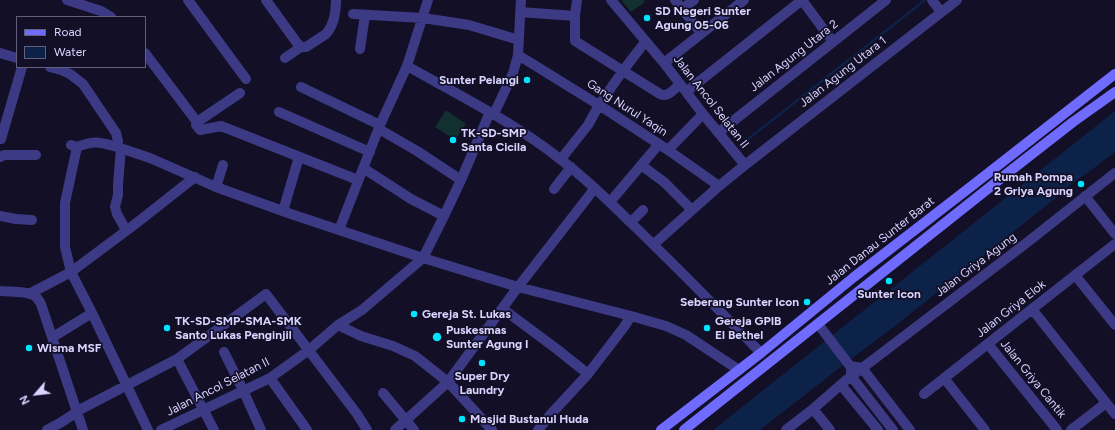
<!DOCTYPE html>
<html>
<head>
<meta charset="utf-8">
<style>
  body { margin:0 }
  #map { position:relative; width:1115px; height:430px; overflow:hidden; background:#130f26; font-family:Figtree,sans-serif }
  canvas { display:block }
  .legend { position:absolute; left:16px; top:16px; width:130px; height:52px; box-sizing:border-box; background:#130f26; border:1px solid #625e7d; margin:0; padding:5px 7px; list-style:none; font-size:12px; color:#d9d4ff }
  .legend li { display:flex; align-items:center; gap:8px; height:20px }
  .legend b { width:20px; border:1px solid #625e7d }
  .north { position:absolute; left:16px; top:374px; width:40px; height:40px; -webkit-text-stroke:3px #130f26; paint-order:stroke; rotate:242deg; font-size:11px; font-weight:700; line-height:16px; text-align:center; color:#d9d4ff }
  .north::after { content:''; display:block; margin:auto; width:14px; height:18px; background:#d9d4ff; clip-path:polygon(50% 0,100% 100%,50% 72%,0 100%) }
</style>
</head>
<body>
<div id="map">
<canvas width="1115" height="430"></canvas>
<ul class="legend">
<li><b style="height:5px;background:#6f6bff"></b>Road</li>
<li><b style="height:11px;background:#0c2248"></b>Water</li>
</ul>
<div class="north">N</div>
</div>
<script>
const c = document.querySelector('canvas').getContext('2d');
c.lineJoin = 'round';
function fillPath(path, color) { c.fillStyle = color; c.fill(path, 'evenodd'); }
function trace(path, color, width, dash) { c.strokeStyle = color; c.lineWidth = width; c.lineCap = dash ? 'butt' : 'round'; c.setLineDash(dash || []); c.stroke(path); }
function drawText(font, color, halo, rows, align = 'center') {
  c.font = font + ' Figtree,sans-serif'; c.lineWidth = 3.5; c.setLineDash([]); c.textBaseline = 'middle'; c.strokeStyle = halo; c.fillStyle = color; for (const [text, x, y, turn = 0] of rows) {
    c.save(); c.translate(x, y); c.rotate((+turn || 0) * Math.PI / 180); c.textAlign = isNaN(turn) ? turn : align; if (halo) c.strokeText(text, 0, 0); c.fillText(text, 0, 0); c.restore();
  }
}
fillPath(new Path2D(`
  M623,0H644L645,2L631,12L622,1Z
  M446,110L466,124L455,140L435,127Z`), '#12302f');
fillPath(new Path2D(`
  M1115,111V152L1094,168L1059,193L1057,197L895,326L847,362L760,430H713Z`), '#0c2248');
trace(new Path2D(`
  M743,143L925,0`), '#0c2248', 2.5);
trace(new Path2D(`
  M67,0L101,11L111,17
  M188,0L246,79
  M266,0L297,43L301,47H306L326,34C334,25 336,12 336,0
  M577,0L575,16V41L660,94C668,98 674,89 680,84
  M611,0L664,63L703,114L745,165
  M675,0L701,33
  M802,0L833,42
  M932,0L941,12
  M682,9L694,0
  M520,12L575,16
  M353,14L423,18L469,25L519,40
  M360,49L365,15
  M0,53L17,58
  M145,53L197,122L240,93
  M518,55L599,105L668,150L719,186
  M285,58L301,47
  M664,63L744,0
  M407,66C459,95 513,122 560,159C585,178 608,200 630,222C675,265 718,309 761,353
  M50,67L61,70L70,74L83,84L116,133L118,141L117,147C99,142 95,140 77,147
  M301,87L380,125
  M686,92L802,0
  M279,112L370,152
  M494,114L513,73L518,55L521,0
  M197,122L196,125L200,130L221,126L358,180
  M379,129L417,151L461,180
  M718,133L886,0
  M1,139L22,67
  M71,145L77,147L65,203V247L71,272L92,313L148,430
  M117,147L150,158L216,187L291,214L423,258L518,287L631,316L666,326L686,335L739,370
  M121,148L118,185V195L115,207L117,214L126,230
  M668,150L703,114
  M0,157L4,155H36
  M561,159L588,125L599,105L622,72L645,42
  M641,165L664,182L692,210
  M363,168L411,199L444,216
  M216,187L223,165
  M554,189L571,167
  M1085,196L1115,234
  M610,202L659,144
  M283,211L299,157
  M0,216L16,219L32,220
  M631,222L643,210
  M339,230L380,125L407,66L428,0
  M654,244L719,186L745,165L957,0
  M1075,275L1115,325
  M0,291C9,292 25,291 33,295C37,297 39,300 41,304L83,430
  M29,294L71,272L134,225L195,177
  M503,309L558,350L588,374L624,327L631,316
  M1032,309L1115,414
  M818,324L850,366
  M338,325L361,336L393,346L415,356L448,382L492,430
  M53,337L92,313
  M988,344L1057,430
  M224,352L243,390L261,430
  M850,366L862,368L910,430
  M851,371V376L893,430
  M270,378L307,430
  M944,378L985,430
  M841,385L878,430
  M383,393L414,430
  M924,394L1032,309L1115,244
  M813,409L830,430
  M47,430L60,423L83,408L177,359
  M161,430L270,378L309,350L338,325L362,310L423,258L444,216L461,180L490,112
  M214,430L177,359L266,294L357,414L367,430
  M395,430L448,382L518,287L595,188
  M538,430L551,414L588,374
  M786,430L813,409L845,381L869,363L1029,241L1115,173
  M1071,430L1106,403`), '#3d3a85', 10);
trace(new Path2D(`
  M661,430L761,353L854,277L973,185L1115,74
  M684,430L1014,168L1073,122L1115,92`), '#6f6bff', 10);
for (const [x, y, r, color] of [
  [647,18,4,"#00e5ff"],
  [527,80,4,"#00e5ff"],
  [453,140,4,"#00e5ff"],
  [1081,184,4,"#00e5ff"],
  [889,281,4,"#00e5ff"],
  [807,302,4,"#00e5ff"],
  [414,314,4,"#00e5ff"],
  [167,328,4,"#00e5ff"],
  [707,328,4,"#00e5ff"],
  [437,337,5,"#00e5ff"],
  [29,348,4,"#00e5ff"],
  [482,363,4,"#00e5ff"],
  [462,419,4,"#00e5ff"]
]) { const dot = new Path2D(); dot.arc(x, y, r, 0, 2 * Math.PI); c.fillStyle = color; c.fill(dot); trace(dot, '#130f26', 1.5); }
drawText('bold 12px', '#d9d4ff', '#130f26', [
  ["SD Negeri Sunter",655,11],
  ["Agung 05-06",655,25],
  ["Sunter Pelangi",519,80,"right"],
  ["TK-SD-SMP",461,133],
  ["Santa Cicila",461,147],
  ["Rumah Pompa",1073,177,"right"],
  ["2 Griya Agung",1073,191,"right"],
  ["Sunter Icon",889,294,"center"],
  ["Seberang Sunter Icon",799,302,"right"],
  ["Gereja St. Lukas",422,314],
  ["TK-SD-SMP-SMA-SMK",175,321],
  ["Santo Lukas Penginjil",175,335],
  ["Gereja GPIB",715,321],
  ["El Bethel",715,335],
  ["Puskesmas",446,330],
  ["Sunter Agung I",446,344],
  ["Wisma MSF",37,348],
  ["Super Dry",482,376,"center"],
  ["Laundry",482,390,"center"],
  ["Masjid Bustanul Huda",470,419]
], 'left');
drawText('12px', '#d9d4ff', '#130f26', [
  ["Jalan Agung Utara 2",794,56,-38],
  ["Jalan Agung Utara 1",843,72,-38],
  ["Jalan Ancol Selatan II",711,102,52],
  ["Gang Nurul Yaqin",627,108,33],
  ["Jalan Danau Sunter Barat",880,241,-38],
  ["Jalan Griya Agung",976,265,-37],
  ["Jalan Griya Elok",1011,309,-38],
  ["Jalan Griya Cantik",1033,379,51],
  ["Jalan Ancol Selatan II",218,387,-27]
]);
</script>
</body>
</html>
